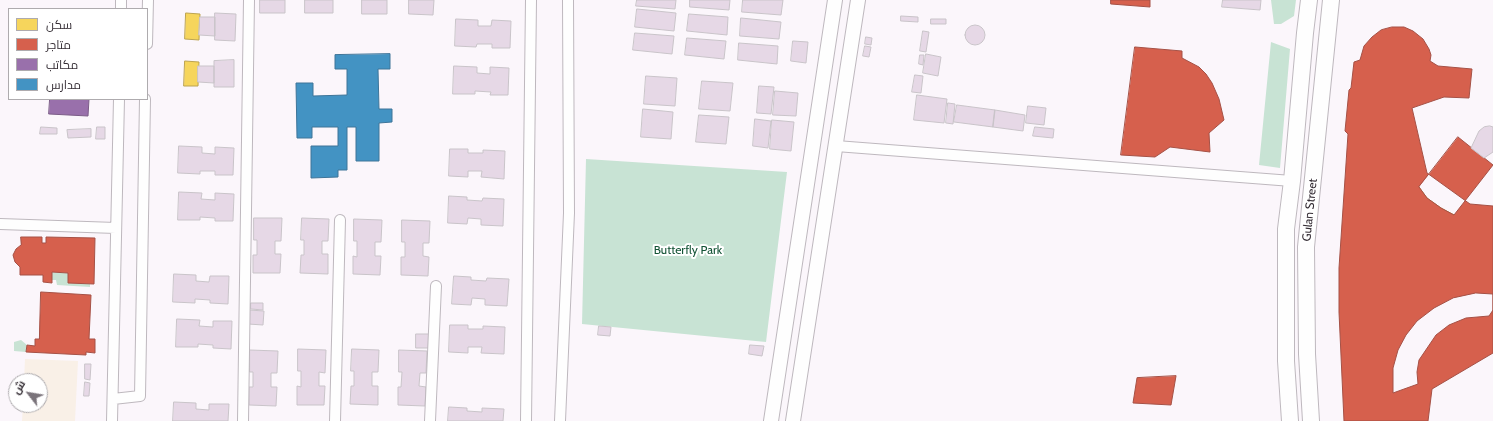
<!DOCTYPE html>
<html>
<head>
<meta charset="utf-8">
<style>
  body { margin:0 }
  #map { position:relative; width:1493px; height:421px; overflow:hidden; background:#fbf6fb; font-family:Cabin,Cairo,sans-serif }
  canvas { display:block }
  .legend { position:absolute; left:8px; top:8px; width:140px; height:92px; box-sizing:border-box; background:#fff; border:1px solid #aeabae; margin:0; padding:5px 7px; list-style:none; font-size:12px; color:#342d34 }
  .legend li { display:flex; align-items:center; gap:8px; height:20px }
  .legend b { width:20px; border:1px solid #aeabae }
  .north { position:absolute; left:8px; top:373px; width:40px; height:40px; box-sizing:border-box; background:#fff; border:1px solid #aeabae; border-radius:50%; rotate:301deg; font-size:11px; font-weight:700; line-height:16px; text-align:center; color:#342d34 }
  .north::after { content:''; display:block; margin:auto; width:14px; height:18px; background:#7a737a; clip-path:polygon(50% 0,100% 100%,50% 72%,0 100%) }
</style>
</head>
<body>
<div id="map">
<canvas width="1493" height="421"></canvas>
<ul class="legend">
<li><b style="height:11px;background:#f6d55c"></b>سكن</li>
<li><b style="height:11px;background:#d6604d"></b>متاجر</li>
<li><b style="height:11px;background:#9970ab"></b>مكاتب</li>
<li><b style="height:11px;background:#4393c3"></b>مدارس</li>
</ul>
<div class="north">ش</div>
</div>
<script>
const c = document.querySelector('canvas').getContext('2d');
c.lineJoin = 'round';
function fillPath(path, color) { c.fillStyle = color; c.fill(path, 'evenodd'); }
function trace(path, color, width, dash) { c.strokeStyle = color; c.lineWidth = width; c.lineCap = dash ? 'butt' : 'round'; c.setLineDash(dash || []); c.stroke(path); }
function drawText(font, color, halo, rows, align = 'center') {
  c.font = font + ' Cabin,sans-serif'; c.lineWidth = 4; c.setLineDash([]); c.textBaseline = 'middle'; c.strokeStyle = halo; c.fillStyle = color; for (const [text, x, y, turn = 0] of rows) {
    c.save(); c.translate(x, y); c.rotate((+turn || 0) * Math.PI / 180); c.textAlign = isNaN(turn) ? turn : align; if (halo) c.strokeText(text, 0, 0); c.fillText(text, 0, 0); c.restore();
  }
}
fillPath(new Path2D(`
  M25,359L78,361L75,421H22L23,405H40V381H24Z`), '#f9f0e7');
fillPath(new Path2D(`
  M1271,0H1296L1294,16L1281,24H1274Z
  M1271,42L1290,49L1280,168L1259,165Z
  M586,159L787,172L766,342L582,324Z
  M52,272L68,273V283L90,284V287L57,285L56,280H52Z
  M21,340L27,345L26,352L14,351V342Z`), '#c8e3d4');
const homes = new Path2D(`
  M186,13L200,14L199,40L185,39Z
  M185,61L199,62L198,86H184Z
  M1387,146L1408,154L1410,167L1419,187L1427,198L1441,208L1458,217L1478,219L1487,218L1493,229V241L1484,243H1466L1453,240L1441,236L1417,220L1402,204L1395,191L1390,178L1386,162Z`);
fillPath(homes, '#f6d55c');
trace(homes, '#bca350', 1);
const shops = new Path2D(`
  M1111,0H1150V7L1111,4Z
  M1392,27H1404L1413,31L1423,39L1429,49L1431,55L1430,61L1438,66L1472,69L1469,98L1444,97L1412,108L1427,173L1470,204L1493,206V353L1432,389L1428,421H1344L1339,312V268L1348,134L1345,131L1349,90L1351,88L1354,62L1360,60L1364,46L1372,37L1381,30Z
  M1135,47L1182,51V58L1199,67L1206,74L1212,83L1219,99L1224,120L1209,133L1210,152L1170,147L1155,157L1121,155Z
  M1458,137L1493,165L1454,215L1441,208L1427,198L1419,187Z
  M21,237H42V243H46V237L95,238L94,284L68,283V273L52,272V283L43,282V275H20V267L15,262L13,255L16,249L21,245Z
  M41,292L91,295L89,339H95V353L86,352V355L26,352L27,345L35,346V339H39Z
  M1476,293L1493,294V310L1489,316L1466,318L1449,325L1436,335L1419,360L1417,372L1418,384L1393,393V368L1398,350L1406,335L1417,321L1434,308L1453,298Z
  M1176,376L1171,405L1133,403L1137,378Z`);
fillPath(shops, '#d6604d');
trace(shops, '#a55146', 1);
const offices = new Path2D(`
  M50,99H89L88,116L49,114Z`);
fillPath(offices, '#9970ab');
trace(offices, '#7b5c87', 1);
const schools = new Path2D(`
  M390,54V69H378L379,109H392V122L379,123V161H356V127H347V170H338V177L311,178V146H338V127H312V138H297L296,83H313V96L347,95V69H335V55Z`);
fillPath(schools, '#4393c3');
trace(schools, '#3e7498', 1);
const building = new Path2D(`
  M260,0H285V13H260Z
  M305,0H333V13H305Z
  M362,0H387V14H362Z
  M409,0H434L433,15L409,14Z
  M637,0H676L675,9L636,6Z
  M690,0H730L729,10L690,7Z
  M743,0H783L781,15L742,12Z
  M1223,0H1261L1260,10L1222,7Z
  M637,9L676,13L674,31L635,27Z
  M215,13L236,14L235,41L215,40Z
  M689,14L728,17L727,35L687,31Z
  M901,16L918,17V22L901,21Z
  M200,17H215V36L199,35Z
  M741,18L781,22L779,39L740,36Z
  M456,19L478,20V26H491L492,20L511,21L510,48H492V44H477L476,47L455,46Z
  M931,19H946V24H931Z
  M965 35a10 10 0 1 1 20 0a10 10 0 1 1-20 0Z
  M923,31L929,32L926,52L920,51Z
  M635,33L674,36L672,54L633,50Z
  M866,37L872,38L871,45L865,44Z
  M687,38L726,41L724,59L685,55Z
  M793,41L808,42L806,63L791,61Z
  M739,43L778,46L777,64L738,60Z
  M865,46L871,47L869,57L863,56Z
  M926,54L941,57L938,76L923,73Z
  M920,55H924L923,65L919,64Z
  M234,60V87H214V61Z
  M198,66H214V83L198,82Z
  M454,66L477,67V73L490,74V67L509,68L508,95H490L491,92L475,91V94H453Z
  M915,75L923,76L921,93L912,92Z
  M646,76L677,78L675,106L644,104Z
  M702,81L733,83L730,111L699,109Z
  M759,86L774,87L771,114L757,113Z
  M775,91L798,93L796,116L773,115Z
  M917,95L947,99L944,123L914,120Z
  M948,103L955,104L953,124L946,123Z
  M957,105L995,110L993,127L954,122Z
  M1028,106L1046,108L1044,125L1026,123Z
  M643,109L673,112L671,139L641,137Z
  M995,110L1025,115L1023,131L993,127Z
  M699,115L729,117L726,144L696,142Z
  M755,119L771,121L768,148L753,146Z
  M772,120L794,122L791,151L770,149Z
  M1490,126L1493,127V152L1484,158L1471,148L1479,131L1484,127Z
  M41,127L57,128V134H40Z
  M97,127H105V139H96Z
  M1035,127L1054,129L1053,138L1033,136Z
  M91,129V137L68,138L67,130Z
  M179,146L202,147V153L215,154V147L234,148L233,175H215V171H200V174L178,173Z
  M450,149H468V153H483V150L505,151L504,179L481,177L482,171H468V177L449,176Z
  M179,192L202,193L201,199L215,200V193L234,194L233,221H215V218L200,217V220H178Z
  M449,196L467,197V200L482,201L483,198L504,199L503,226L481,225V219L468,218L467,224L448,223Z
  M254,218H282L281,241H275V254H281L280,273H253V255H257V240H254Z
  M302,218L329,219L328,241H322V254H328V274L300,273L301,255H304V240H301Z
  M354,219L382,220L381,242H375V256H381L380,275L353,274V256L357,257V241H354Z
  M402,220L430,221L429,243H423V256L429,257L428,276L401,275V257H405V242H402Z
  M174,274L196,275V281L209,282L210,276H229L228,304L210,303V300L195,299V303L173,302Z
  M454,276L471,277V280L486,281L487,278L509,279L507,306L485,305V299L472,298L471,305L452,304Z
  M251,303H263V310L251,309Z
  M249,310L264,311L263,325L248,324Z
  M177,319L200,320L199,326L213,327V321H232L231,349L213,348V345L198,344V347H176Z
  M450,325H468V329H483V326L505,327L504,354L481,353L482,347H468V353L449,352Z
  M599,326L611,327L610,336L598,335Z
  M416,334H429V348H416Z
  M750,345L764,346L762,356L749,354Z
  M298,349L326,350L325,373L319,372V386H325L324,405H297V386L301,387V371H298Z
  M352,349L379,350L378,372H372V386H378V405L350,404L351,386H354V371H351Z
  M250,350L278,351L277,373H271V387H277L276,406L249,405V387H253V372H250Z
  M399,350L427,351L426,373H420L419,386L426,387L425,406L398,405V387H401L402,372H399Z
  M85,364H91L90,380L85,379Z
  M85,382L90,383L89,396H84Z
  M174,402L196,403V409L209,410V404H229L228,421H173Z
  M449,407L467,408V411L482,412V408L504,409L503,421H448Z`);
fillPath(building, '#e6d8e6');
trace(building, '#c9c4c9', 1);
const street = new Path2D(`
  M121,9V0
  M147,44L148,0
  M836,146L1292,181
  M0,224L116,228
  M113,399L140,396L145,99
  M112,421L119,99
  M243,421L249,0
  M335,421L340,220
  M430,421L436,286
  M526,421L531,0
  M560,421L569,213L568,0`);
const secondary = new Path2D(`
  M771,421L835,0
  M793,421L858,0`);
const primary = new Path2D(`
  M1290,421L1286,361V229L1292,181L1305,33L1309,0
  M1311,421L1307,354L1306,247L1331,0`);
trace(street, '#beb8be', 12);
trace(secondary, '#beb8be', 16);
trace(primary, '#beb8be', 18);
trace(street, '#fefefe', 10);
trace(secondary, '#fefefe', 14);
trace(primary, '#fefefe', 16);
drawText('12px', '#342d34', '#fff', [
  ["Gulan Street",1310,210,-84]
]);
drawText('12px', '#135335', '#fff', [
  ["Butterfly Park",688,250]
]);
</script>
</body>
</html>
